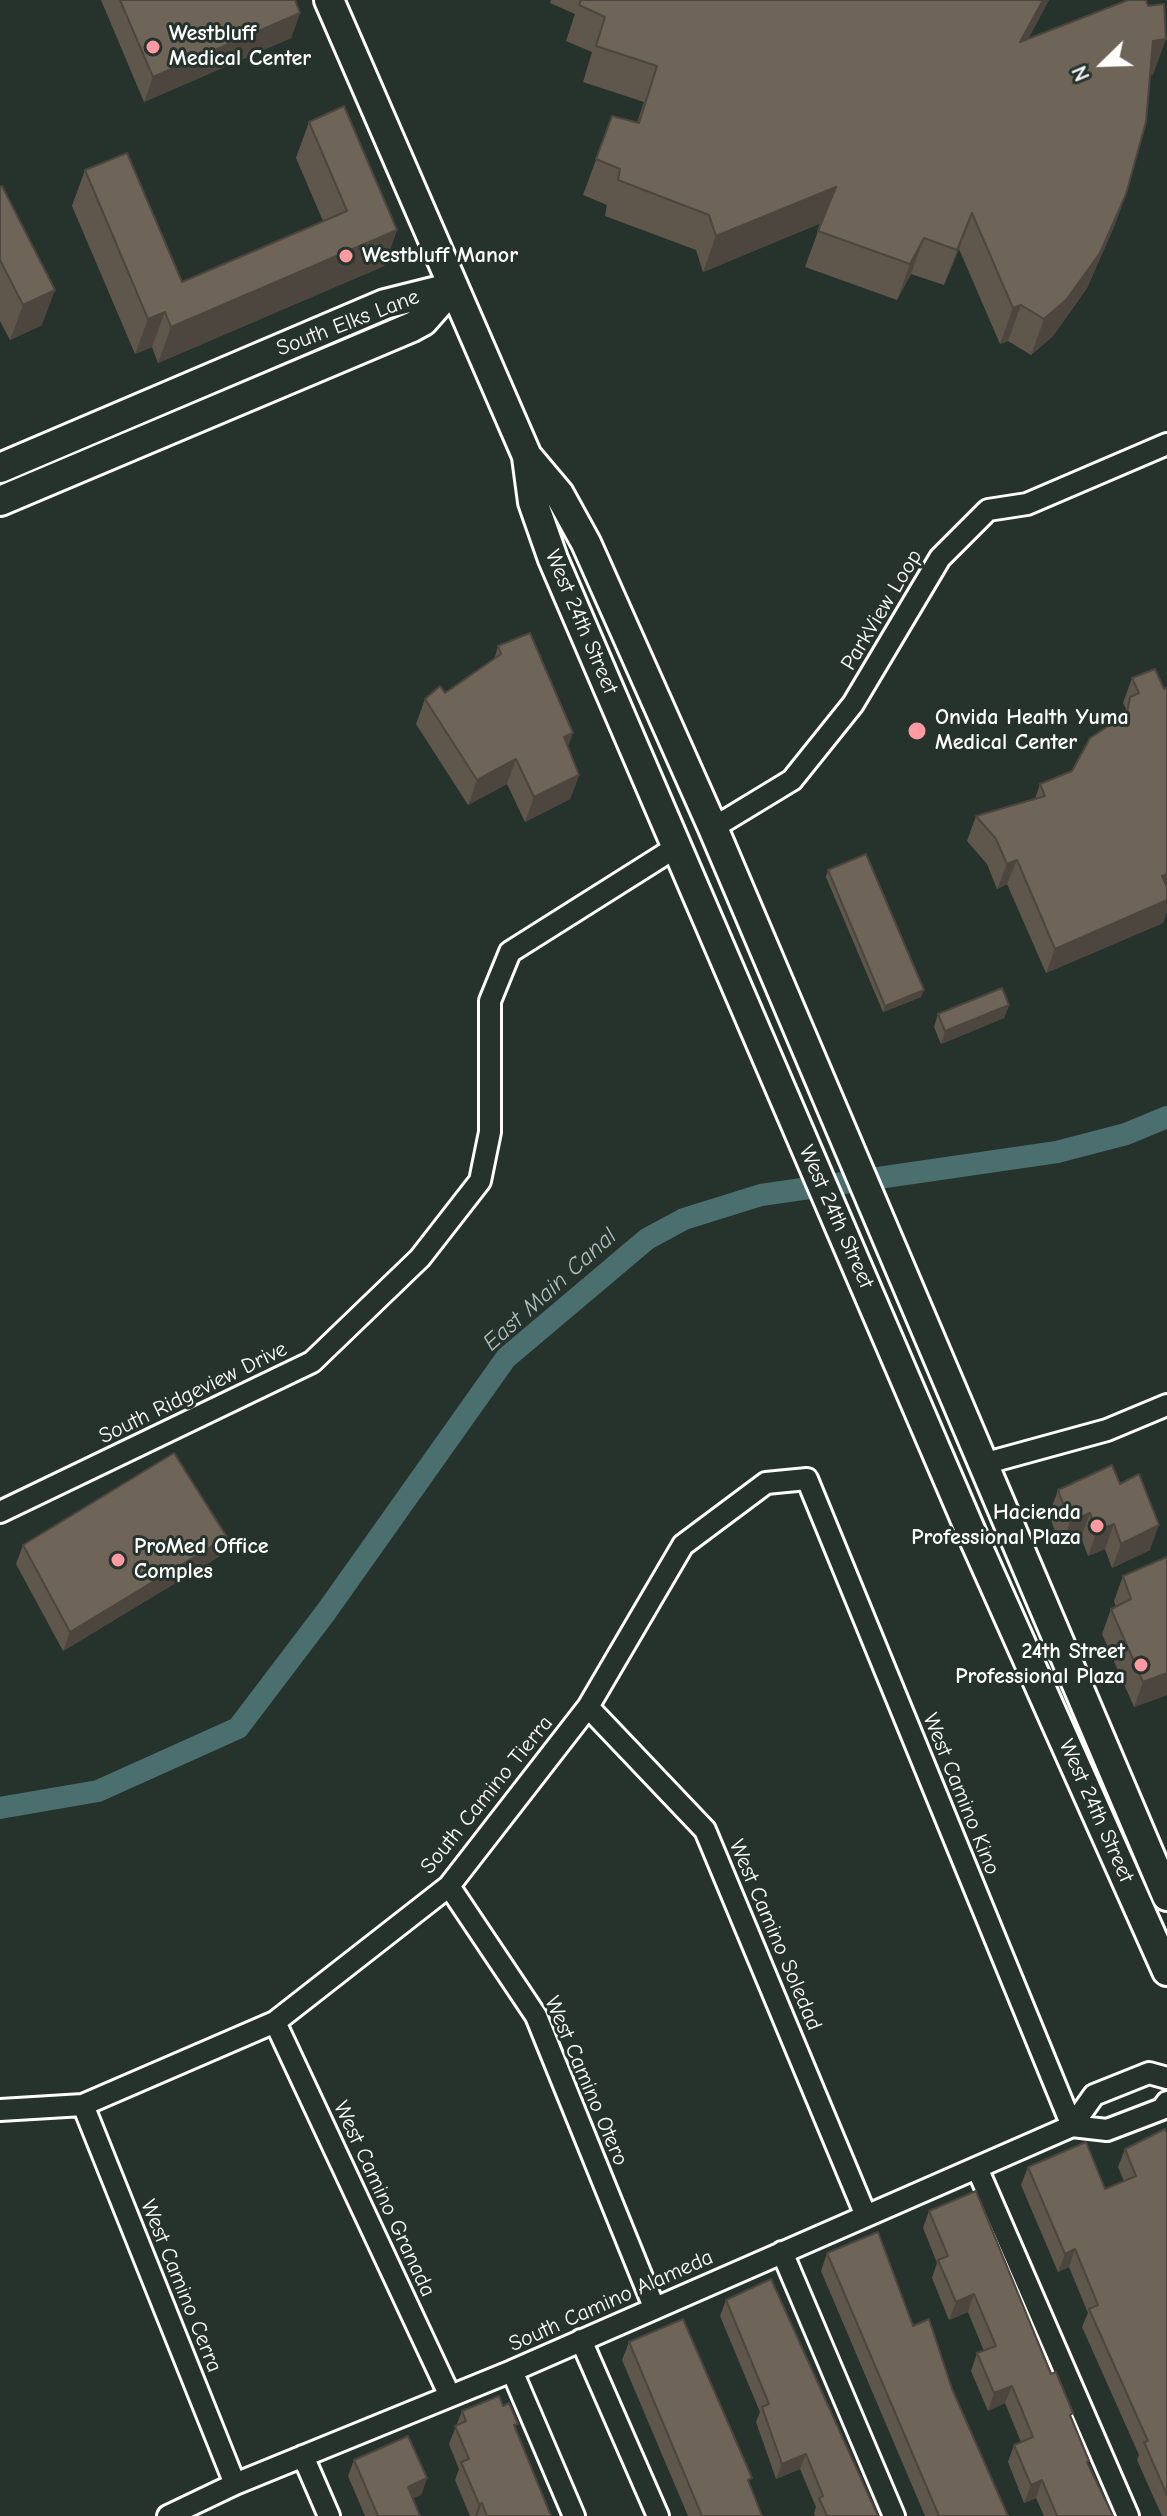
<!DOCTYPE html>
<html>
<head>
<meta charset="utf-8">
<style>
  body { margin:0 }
  #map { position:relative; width:1167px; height:2516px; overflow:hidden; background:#26332d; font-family:"Comic Neue",sans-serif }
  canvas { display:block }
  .north { position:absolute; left:1063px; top:24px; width:80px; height:80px; -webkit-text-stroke:6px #26332d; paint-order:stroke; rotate:247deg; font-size:22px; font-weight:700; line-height:32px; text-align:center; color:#fff }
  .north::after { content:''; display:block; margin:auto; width:28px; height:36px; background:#fff; clip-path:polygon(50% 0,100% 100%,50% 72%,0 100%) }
</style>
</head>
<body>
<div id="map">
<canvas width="1167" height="2516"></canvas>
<div class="north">N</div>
</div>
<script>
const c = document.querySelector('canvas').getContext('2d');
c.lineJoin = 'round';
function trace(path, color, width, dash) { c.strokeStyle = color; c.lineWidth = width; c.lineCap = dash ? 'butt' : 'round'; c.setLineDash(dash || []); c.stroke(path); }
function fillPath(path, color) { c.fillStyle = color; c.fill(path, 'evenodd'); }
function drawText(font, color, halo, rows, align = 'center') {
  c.font = font + ' "Comic Neue",sans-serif'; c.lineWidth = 6; c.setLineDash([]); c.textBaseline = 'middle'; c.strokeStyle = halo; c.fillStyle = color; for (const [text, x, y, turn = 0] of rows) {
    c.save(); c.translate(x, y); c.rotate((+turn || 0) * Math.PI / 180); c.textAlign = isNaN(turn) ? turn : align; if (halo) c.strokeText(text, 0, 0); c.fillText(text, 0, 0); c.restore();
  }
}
trace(new Path2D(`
  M0,1808L98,1791L238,1728L326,1612L506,1358L647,1239L684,1219L761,1195L1057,1152L1126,1134L1167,1117`), '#4a6f6e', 22);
const street = new Path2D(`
  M713,828L792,780L853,704L940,558L988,510L1027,504L1167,444
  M983,1464L1107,1430L1167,1405
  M0,1512L312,1362L420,1258L480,1181L490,1132V1001L510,952L678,846
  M588,1707L705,1830L866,2216
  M449,1886L536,2016L654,2307
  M275,2022L450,2396
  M83,2105L235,2484
  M0,2110L83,2105L275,2022L449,1886L588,1707L683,1545L766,1483L807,1479L1072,2126
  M1072,2126L1107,2130L1162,2109L1167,2102
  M977,2168L1128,2516
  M782,2252L894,2516
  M581,2340L658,2516
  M512,2371L574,2516
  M303,2456L329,2516
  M168,2516L235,2484L512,2371L1072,2126L1094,2095L1149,2073L1167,2078`);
const secondary = new Path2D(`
  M329,0L527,456L559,494L586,543L713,828L1167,1896
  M527,457L533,502L553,559L971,1532L1167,1971
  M0,468L385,304L453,287
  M0,501L412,327L423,321L453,287`);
trace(street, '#fff', 26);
trace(secondary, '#fff', 34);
trace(street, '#26332d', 20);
trace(secondary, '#26332d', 28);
fillPath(new Path2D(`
  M101,0H185L300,13L291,38L144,102Z
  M551,0H1049L1028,39L1153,75H1150L1126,194L1113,229L1087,288L1053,336L1031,355L1008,341L1000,344L959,249L944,285L911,274L897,300L805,267L821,223L703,272L696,250L605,216L607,205L583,195L612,116L637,123L644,102L583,82L592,52L566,41L575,14L550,3Z
  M309,122L397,230L384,266L158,363L152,347L135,354L72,206L85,170L182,282L323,221L296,158Z
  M0,187L42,325L10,340L0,321Z
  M498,646L568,747L579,775L570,799L525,822L507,784L468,805L416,724L425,699L445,693L494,660Z
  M1132,678L1164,689L1167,687V911L1163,923L1046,973L1007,884L997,889L987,864L967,841L976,816L1035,799L1040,784L1072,771L1123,716L1126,709L1123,703Z
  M828,870L921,997L883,1012L826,877Z
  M1009,1005L1004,1018L941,1044L934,1027L938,1014Z
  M1112,1465L1150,1550L1112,1568L1105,1549L1088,1556L1081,1537L1061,1547L1049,1515L1058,1490Z
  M227,1537L220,1556L63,1651L16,1564L23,1545Z
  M1167,1557V1695L1134,1707L1102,1634L1111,1609L1116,1607L1114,1601L1123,1576Z
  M1167,2133V2516H1162L1137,2460L1139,2455L1082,2327L1088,2313L1069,2267L1058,2272L1021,2185L1028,2167L1105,2189L1124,2181L1118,2167L1125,2149Z
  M929,2211L1051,2374L1071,2419L1088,2465L1113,2516H1044L1036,2498L1024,2503L1008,2462L1014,2445L1021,2442L1005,2403L988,2411L971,2371L977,2353L984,2351L968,2312L949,2320L932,2278L937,2263L923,2228Z
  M827,2253L913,2326L952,2389L1008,2516H925L821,2271Z
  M726,2300L878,2516H815L814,2513L816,2507L800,2469L776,2479L756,2422L760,2412L720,2316Z
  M629,2342L750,2485L762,2516H688L622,2360Z
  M503,2406L516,2430L551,2516H470L455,2480L459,2469L449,2444L462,2411Z
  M354,2460L427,2478L421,2495L413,2498L420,2516H365L348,2476Z`), '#5f564c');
fillPath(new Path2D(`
  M1043,0H1049L1007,78L1020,42Z
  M300,13L291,38L144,102L153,77Z
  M1166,39L1153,75L1140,76L1153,41Z
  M836,187L824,222L703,272L716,236Z
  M1126,194L1113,229L1087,288L1053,336L1031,355L1044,319Z
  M972,213L959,249L944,285L957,250Z
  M397,230L384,266L158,363L171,327Z
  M924,238L911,274L897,300L910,264Z
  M55,290L42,325L10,340L23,305Z
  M1021,305L1008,341L1000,344L1013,308Z
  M165,312L152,347L135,354L148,319Z
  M573,733L564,758V737Z
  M516,759L507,784L468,805L477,780Z
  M579,775L570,799L525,822L534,797Z
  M1017,860L1007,884L997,889L1007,864Z
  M1167,874V895L1162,876Z
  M1167,900V911L1163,923L1046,973L1055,949Z
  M924,990L921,997L883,1012L885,1006Z
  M1009,1005L1004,1018L941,1044L945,1031Z
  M1090,1513L1081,1537L1061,1547L1070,1522Z
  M1114,1524L1105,1549L1088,1556L1097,1531Z
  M1159,1525L1150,1550L1112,1568L1121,1544Z
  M227,1537L220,1556L63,1651L70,1632Z
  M1167,1673V1695L1134,1707L1143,1682Z
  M1075,2249L1069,2267L1058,2272L1065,2254Z
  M974,2294L968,2312L949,2320L956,2302Z
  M1012,2386L1005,2403L988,2411L994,2393Z
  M806,2454L800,2469L776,2479L782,2464Z
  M427,2478L421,2495L402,2503L408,2487Z
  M1042,2480L1036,2498L1024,2503L1031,2485Z
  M482,2503L477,2516H475L479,2504Z`), '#4d463e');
const building = new Path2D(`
  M120,0H295L300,13L153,77Z
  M581,0H1043L1020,42L1128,0H1146L1148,6L1164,4L1166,39L1153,41L1146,122L1126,194L1100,253L1066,300L1044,319L1021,305L1013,308L972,213L957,250L924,238L910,264L818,231L836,187L716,236L709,215L618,180L620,169L596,159L612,116L639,123L657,66L596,46L605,17L579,5Z
  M344,106L397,230L171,327L165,312L148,319L85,170L127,153L182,282L347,211L309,122Z
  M2,186L55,290L23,305L0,260V187Z
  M530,633L573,733L564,737L579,775L534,797L516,759L477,780L425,699L440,686L445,693L501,654L498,646Z
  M1155,669L1164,689L1167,687V874L1162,876L1167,887V900L1055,949L1017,860L1007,864L996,839L976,816L1045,796L1040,784L1072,771L1090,738L1127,714L1130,697L1139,693L1132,678Z
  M866,854L924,990L885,1006L828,870Z
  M1002,988L1009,1005L945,1031L938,1014Z
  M174,1453L227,1537L70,1632L23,1545Z
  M1112,1465L1120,1484L1139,1474L1159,1525L1121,1544L1114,1524L1097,1531L1090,1513L1070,1522L1058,1490Z
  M1167,1557V1673L1143,1682L1111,1609L1131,1599L1123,1576Z
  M1165,2129L1167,2133V2495L1144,2442L1148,2441L1089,2309L1098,2305L1075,2249L1065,2254L1028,2167L1086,2142L1105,2189L1136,2176L1125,2149Z
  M976,2191L1051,2374L1056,2372L1073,2413L1070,2415L1089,2461L1087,2462L1113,2516H1057L1042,2480L1031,2485L1014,2445L1033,2437L1012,2386L994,2393L977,2353L996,2346L974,2294L956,2302L938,2260L948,2256L929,2211Z
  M878,2232L913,2326L929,2319L952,2389L1008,2516H939L827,2253Z
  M771,2279L878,2516H827L819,2498L823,2496L806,2454L782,2464L762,2407L769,2404L726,2300Z
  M683,2319L752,2478L748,2480L762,2516H702L629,2342Z
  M499,2396L503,2406L509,2403L518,2424L514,2425L551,2516H487L482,2503L479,2504L461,2462L469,2459L455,2426L466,2421L462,2411Z
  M408,2436L427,2478L408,2487L420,2516H378L354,2460Z`);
fillPath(building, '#6e6458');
trace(building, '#4d463e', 2);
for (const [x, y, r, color] of [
  [153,47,8,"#ff9aa2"],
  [346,256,8,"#ff9aa2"],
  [917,731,10,"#ff9aa2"],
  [1097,1526,8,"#ff9aa2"],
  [118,1560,8,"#ff9aa2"],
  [1141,1665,8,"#ff9aa2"]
]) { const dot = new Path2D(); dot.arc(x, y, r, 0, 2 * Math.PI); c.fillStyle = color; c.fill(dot); trace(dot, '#26332d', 3); }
drawText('bold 22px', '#fff', '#26332d', [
  ["Westbluff",169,34],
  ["Medical Center",169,59],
  ["Westbluff Manor",362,256],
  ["Onvida Health Yuma",935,718],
  ["Medical Center",935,743],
  ["Hacienda",1081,1513,"right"],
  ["Professional Plaza",1081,1538,"right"],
  ["ProMed Office",134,1547],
  ["Comples",134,1572],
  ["24th Street",1125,1652,"right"],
  ["Professional Plaza",1125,1677,"right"]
], 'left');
drawText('22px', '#fff', '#26332d', [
  ["South Elks Lane",348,323,-21],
  ["ParkView Loop",882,610,-59],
  ["West 24th Street",581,622,67],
  ["West 24th Street",836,1217,66],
  ["South Ridgeview Drive",193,1393,-26],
  ["West Camino Kino",961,1794,68],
  ["South Camino Tierra",487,1795,-51],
  ["West 24th Street",1096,1811,66],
  ["West Camino Soledad",775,1935,67],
  ["West Camino Otero",586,2081,67],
  ["West Camino Granada",384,2199,65],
  ["West Camino Cerra",181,2286,68],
  ["South Camino Alameda",611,2301,-24]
]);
drawText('italic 24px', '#aebebe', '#26332d', [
  ["East Main Canal",550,1290,-42]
]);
</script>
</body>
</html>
